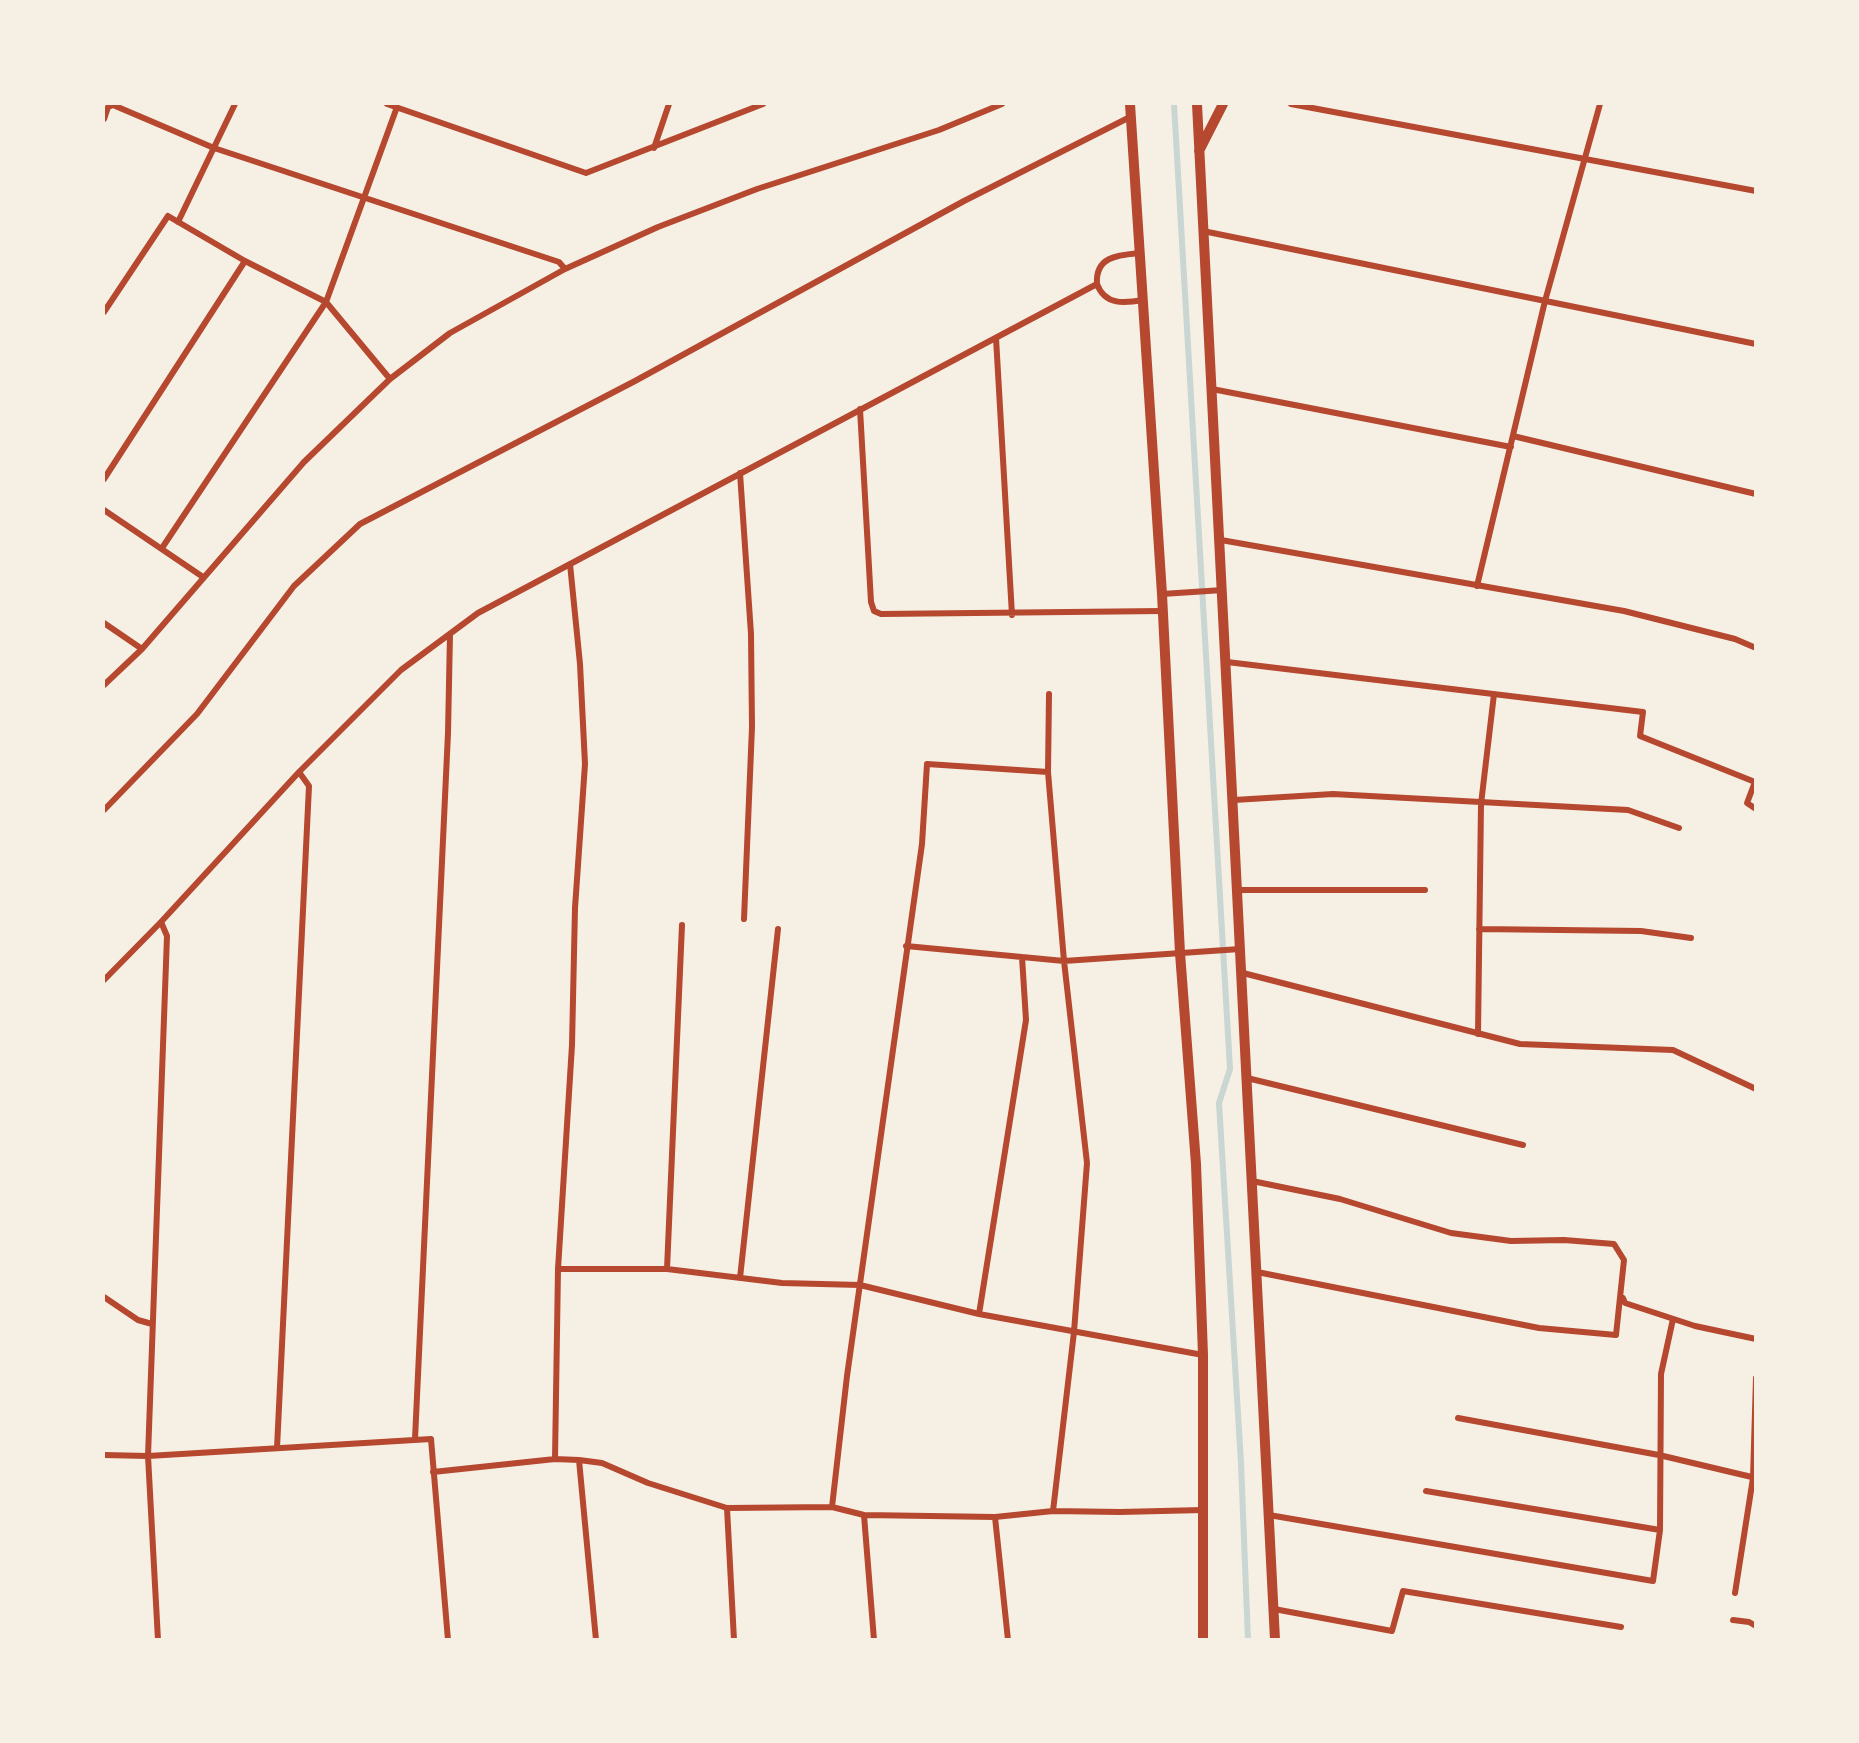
<!DOCTYPE html>
<html>
<head>
<meta charset="utf-8">
<style>
  body { margin:0 }
  #map { position:relative; width:1859px; height:1743px; overflow:hidden; background:#f6efe4; font-family:"Open Sans",sans-serif }
  canvas { display:block }
  .frame { position:absolute; inset:0; border:105px solid #f6efe4; pointer-events:none }
</style>
</head>
<body>
<div id="map">
<canvas width="1859" height="1743"></canvas>
<div class="frame"></div>
</div>
<script>
const c = document.querySelector('canvas').getContext('2d');
c.lineJoin = 'round';
function trace(path, color, width, dash) { c.strokeStyle = color; c.lineWidth = width; c.lineCap = dash ? 'butt' : 'round'; c.setLineDash(dash || []); c.stroke(path); }
trace(new Path2D(`
  M1174,104L1230,1069L1219,1103L1241,1463L1248,1640`), '#c9d6d2', 6);
trace(new Path2D(`
  M387,104L586,173L763,104
  M1291,104L1756,191
  M104,119L108,107L113,105L214,148L559,262L565,269
  M654,148L669,104
  M178,222L235,104
  M1203,231L1756,344
  M1097,284C1095,256 1119,255 1140,253
  M104,312L168,216L245,261L326,302L390,379
  M996,338L1012,615
  M1212,389L1511,447
  M860,409L871,602L874,611L881,614L1162,611
  M1513,436L1756,494
  M740,473L751,634L752,727L744,919
  M104,479L245,261
  M104,510L203,577
  M1221,540L1624,611L1735,639L1756,648
  M162,548L326,302L397,107
  M1477,586L1545,301L1600,104
  M1162,594L1223,590
  M104,623L142,649
  M1227,662L1643,712L1640,736L1755,782L1747,803L1756,809
  M104,685L142,649L304,462L390,379L450,333L565,269L658,227L757,189L939,130L1002,104
  M1049,694L1048,772L1064,961L1087,1163L1074,1332L1053,1511
  M1234,800L1333,794L1628,810L1679,828
  M104,810L197,714L294,586L360,524L635,381L964,201L1130,117
  M1239,890H1425
  M1479,929L1641,931L1691,938
  M906,946L1064,961L1240,949
  M1243,973L1520,1044L1673,1050L1756,1089
  M104,980L161,922L299,772L401,670L478,613L1097,284C1105,306 1125,303 1144,300
  M1478,1034L1481,804L1494,694
  M1247,1078L1523,1145
  M1252,1181L1340,1199L1451,1233L1511,1241L1564,1240L1614,1244L1624,1260L1616,1335L1539,1328L1257,1272
  M558,1269H667L782,1283L860,1285L979,1314L1203,1355
  M667,1269L682,925
  M740,1278L778,929
  M104,1297L138,1320L152,1324
  M1623,1298L1625,1303L1695,1326L1756,1339
  M979,1314L1026,1020L1022,957
  M1458,1418L1659,1455L1756,1478
  M415,1439L448,733L450,634
  M277,1448L309,786L299,772
  M104,1455L148,1456L431,1439L448,1640
  M555,1459L558,1269L572,1045L575,908L585,764L580,664L570,564
  M579,1460L596,1640
  M433,1472L555,1459L579,1460L602,1463L648,1483L727,1508L832,1507L864,1515L995,1517L1053,1511L1120,1512L1203,1510
  M1426,1491L1660,1530
  M832,1507L847,1376L922,844L927,764L1048,772
  M727,1508L734,1640
  M864,1515L874,1640
  M1269,1515L1653,1581L1660,1530L1661,1374L1673,1319
  M995,1517L1008,1640
  M1735,1593L1753,1478L1756,1378
  M1274,1609L1392,1631L1403,1591L1621,1627
  M1733,1620L1749,1622L1756,1626
  M158,1640L148,1456L167,936L161,922`), '#b5482f', 6);
trace(new Path2D(`
  M1130,104L1162,594L1180,953L1196,1164L1203,1355V1640
  M1197,104L1275,1640
  M1199,151L1223,104`), '#b5482f', 10);
</script>
</body>
</html>
